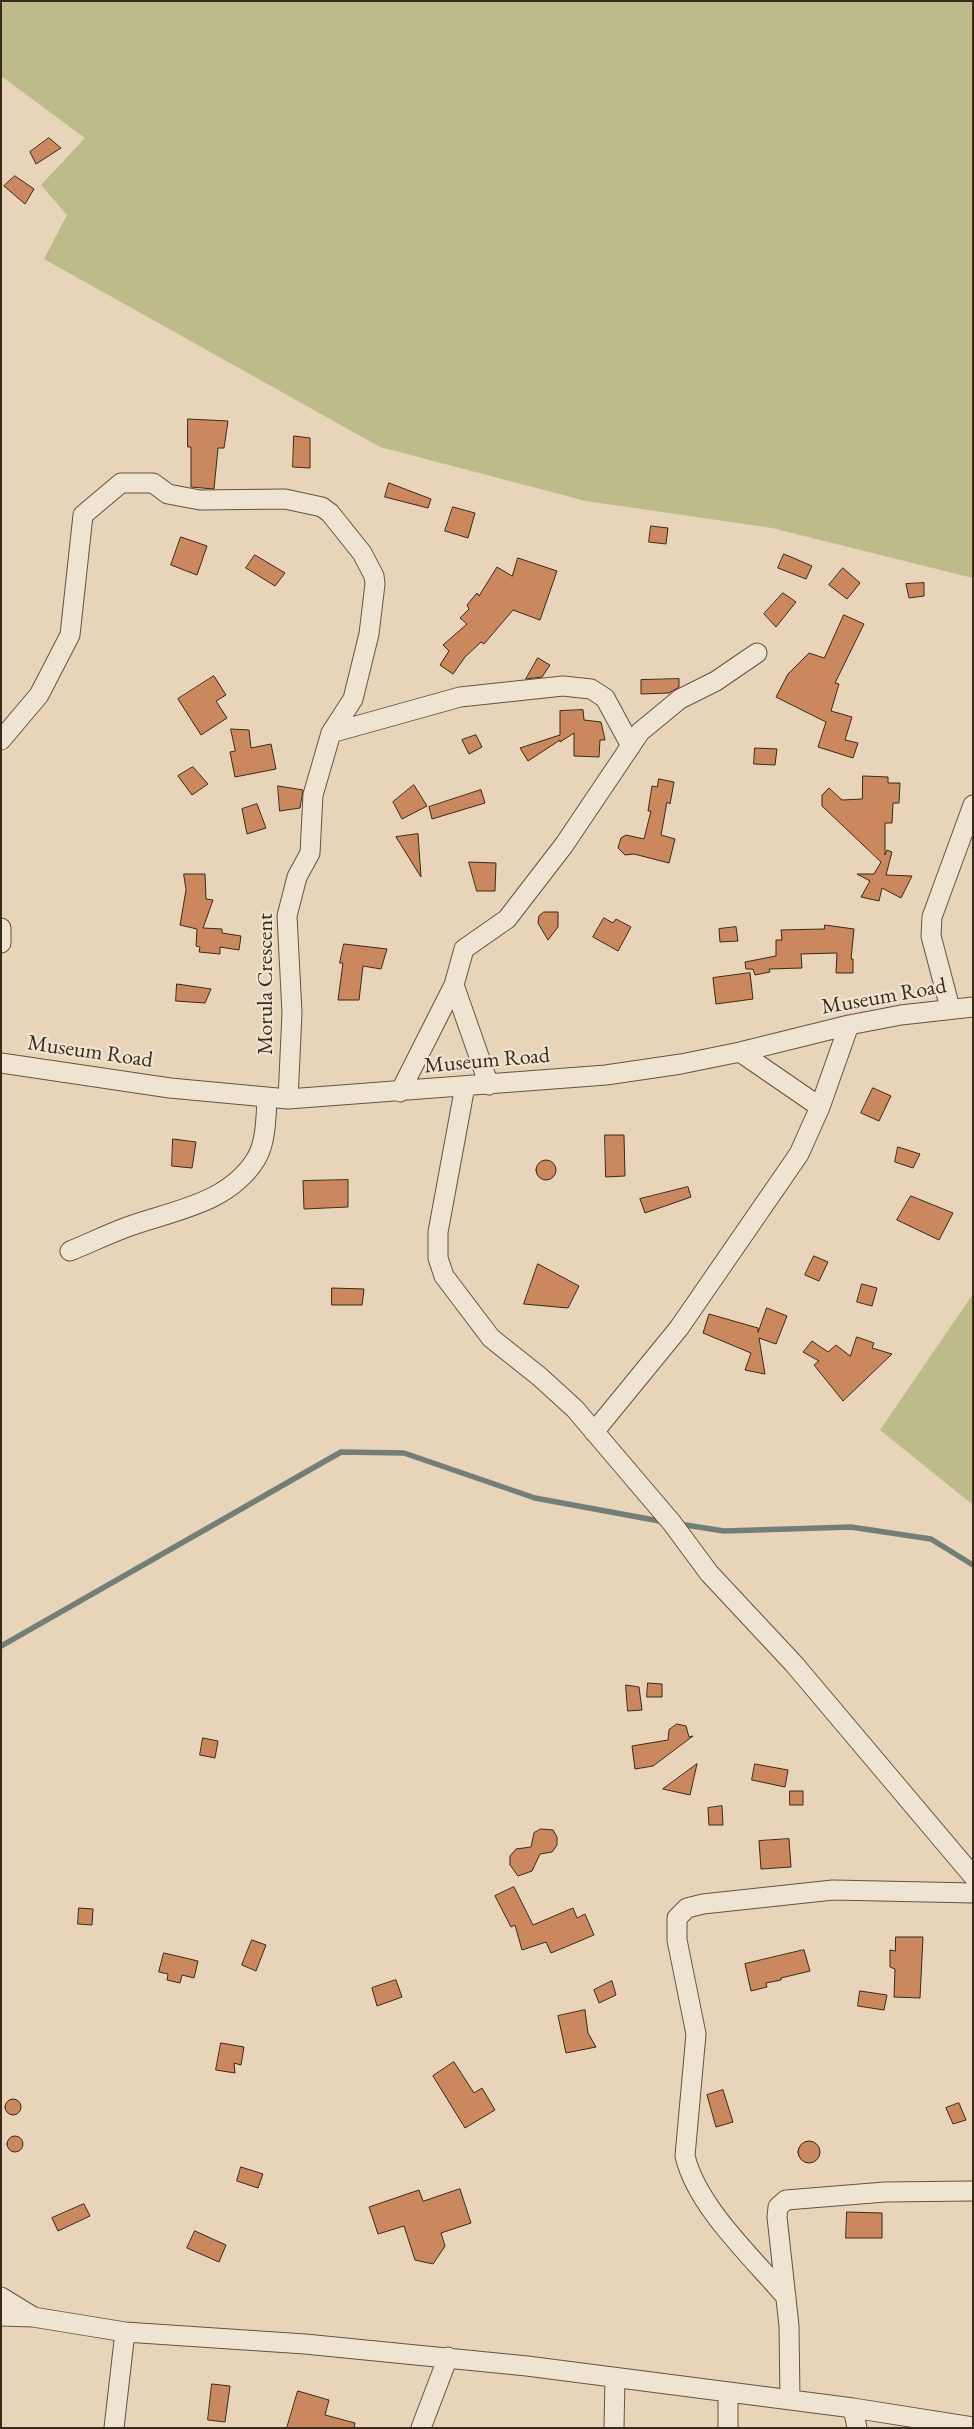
<!DOCTYPE html>
<html>
<head>
<meta charset="utf-8">
<style>
  body { margin:0 }
  #map { position:relative; width:974px; height:2429px; overflow:hidden; background:#e7d4b9; font-family:"EB Garamond",serif }
  canvas { display:block }
  .frame { position:absolute; inset:0; border:2px solid #3a2a18; pointer-events:none }
</style>
</head>
<body>
<div id="map">
<canvas width="974" height="2429"></canvas>
<div class="frame"></div>
</div>
<script>
const c = document.querySelector('canvas').getContext('2d');
c.lineJoin = 'round';
function fillPath(path, color) { c.fillStyle = color; c.fill(path, 'evenodd'); }
function trace(path, color, width, dash) { c.strokeStyle = color; c.lineWidth = width; c.lineCap = dash ? 'butt' : 'round'; c.setLineDash(dash || []); c.stroke(path); }
function drawText(font, color, halo, rows, align = 'center') {
  c.font = font + ' "EB Garamond",serif'; c.lineWidth = 4.5; c.setLineDash([]); c.textBaseline = 'middle'; c.strokeStyle = halo; c.fillStyle = color; for (const [text, x, y, turn = 0] of rows) {
    c.save(); c.translate(x, y); c.rotate((+turn || 0) * Math.PI / 180); c.textAlign = isNaN(turn) ? turn : align; if (halo) c.strokeText(text, 0, 0); c.fillText(text, 0, 0); c.restore();
  }
}
fillPath(new Path2D(`
  M4,1H973V578L772,528L586,501L380,447L44,259L67,215L41,185L85,138L1,76V6Z
  M973,1294V1505L880,1430Z`), '#bdbb8a');
trace(new Path2D(`
  M679,1524L724,1531L851,1527L931,1539L973,1565
  M1,1646L341,1452L404,1453L535,1498L665,1522`), '#727f76', 5.5);
const building = new Path2D(`
  M49,138L61,148L36,164L30,152Z
  M15,176L34,189L25,204L4,186Z
  M188,419L228,421L224,448H218L214,489L191,487V447H188Z
  M294,436L310,438V468L293,467Z
  M389,483L431,499L428,508L385,497Z
  M453,507L475,513L468,538L445,531Z
  M651,526L668,528L666,544L649,542Z
  M181,537L207,546L197,575L171,565Z
  M784,554L812,566L806,579L778,568Z
  M255,555L285,573L275,586L246,568Z
  M518,558L557,571L540,620L513,610L484,644L481,642L465,657L453,674L440,665L449,651L443,645L467,624L460,618L469,609L467,605L477,593L479,596L497,567L512,576Z
  M843,568L860,583L847,599L829,585Z
  M924,583V596L909,598L906,584Z
  M783,593L796,602L776,627L764,614Z
  M844,615L864,624L835,683L839,684L831,711L852,717L845,740L858,743L853,758L818,747L826,722L776,697L788,674L809,653L824,658Z
  M538,658L550,665L542,677L526,679Z
  M214,676L226,695L216,701L227,718L201,735L178,699Z
  M679,679V687L669,693L641,694V680Z
  M583,710L584,720L601,722L605,740H600L599,757L574,756V733L560,742V740L528,761L520,748L560,735V711Z
  M231,729L249,730L251,748L271,744L276,769L235,777L230,752L235,751Z
  M476,735L482,747L469,754L462,740Z
  M755,748L777,749L775,765L754,764Z
  M193,767L208,784L192,795L178,776Z
  M863,776L888,777V783H900L899,803H893L892,823H885V855L887,850L892,852L886,875L912,876L901,898L882,888L879,901L861,897L870,881L857,874H874L881,862L822,806V795L829,788L842,800L862,799Z
  M659,779L674,782L670,804L667,802L661,835L675,839L669,863L634,854L625,855L618,848L621,838L626,835L644,839L651,811H648L652,786L657,787Z
  M414,785L427,806L402,819L393,802Z
  M278,786L303,790L300,808L280,811Z
  M481,790L485,803L432,819L429,807Z
  M257,804L266,828L247,834L242,809Z
  M418,834L421,877L396,837Z
  M469,862L496,863L495,891H477Z
  M184,874H205L206,899L213,900L203,928L222,929V933L241,936L239,950L220,947V954L199,952L200,947L196,946L197,929L180,925L186,890Z
  M544,912H558V927L548,940L538,923L539,916Z
  M604,918L613,923L616,919L631,927L618,951L593,937Z
  M825,925L854,929L851,959H853V973H836L837,953L801,954L802,968L769,969L770,972L755,975L753,969H746L745,962L776,956V940H782L781,930L824,929Z
  M736,927L738,941L720,942L719,929Z
  M344,944L387,949L381,969L363,966L359,1000H338L343,963H340Z
  M750,973L753,999L716,1004L713,978Z
  M177,984L211,989L205,1003L176,1001Z
  M873,1088L891,1096L879,1121L861,1113Z
  M605,1135H624L625,1176L606,1177Z
  M173,1139L196,1142L192,1168L172,1166Z
  M898,1147L920,1154L913,1168L895,1162Z
  M536 1170a10 10 0 1 1 20 0a10 10 0 1 1-20 0Z
  M348,1180V1207L304,1209L303,1181Z
  M688,1187L691,1197L645,1213L640,1199Z
  M911,1196L953,1213L939,1240L897,1220Z
  M814,1256L828,1262L819,1281L805,1275Z
  M538,1264L579,1286L568,1308L524,1304Z
  M862,1284L877,1288L872,1306L857,1302Z
  M332,1288L364,1289L362,1305H332Z
  M767,1308L787,1316L776,1344L759,1338L765,1374L745,1370L751,1353L703,1333L709,1314L758,1328V1332Z
  M857,1337L874,1343L872,1348L892,1354L843,1401L814,1365L819,1361L803,1352L812,1341L828,1352L836,1345L850,1356Z
  M648,1683L662,1684V1697H647Z
  M626,1685L639,1687L642,1710L628,1711Z
  M677,1724L686,1726L689,1737L693,1736L653,1766L635,1769L632,1746L668,1740L669,1730Z
  M203,1738L218,1741L215,1758L200,1755Z
  M697,1764L690,1795L663,1789Z
  M755,1764L788,1770L785,1787L752,1780Z
  M790,1791H803V1805H790Z
  M722,1806L723,1825H709L708,1808Z
  M541,1829L553,1830L557,1837V1845L552,1852L540,1854L532,1871L518,1876L510,1865V1856L516,1849L531,1847L534,1833Z
  M789,1839L791,1867L761,1869L759,1841Z
  M514,1887L533,1925L573,1908L577,1918L585,1914L594,1935L551,1953L546,1942L522,1950L515,1925L511,1927L495,1896Z
  M79,1908L93,1909L92,1925L78,1924Z
  M896,1937H923L920,1998L894,1997L895,1969L890,1967V1950L895,1951Z
  M252,1940L266,1945L256,1971L242,1965Z
  M804,1950L810,1971L781,1978V1980L766,1983L767,1987L751,1991L745,1964Z
  M164,1953L198,1961L194,1978L182,1975L180,1983L167,1980L168,1974L159,1972Z
  M396,1980L402,1997L377,2006L372,1988Z
  M612,1981L616,1995L599,2003L594,1990Z
  M860,1991L887,1995L884,2010L858,2006Z
  M585,2010L588,2033L596,2047L566,2053L558,2016Z
  M221,2043L244,2047L241,2065L234,2063L235,2073L216,2070Z
  M454,2062L474,2093L482,2088L495,2110L465,2128L433,2076Z
  M723,2090L733,2122L716,2127L707,2095Z
  M5 2107a8 8 0 1 1 16 0a8 8 0 1 1-16 0Z
  M959,2103L966,2120L953,2124L946,2108Z
  M7 2144a8 8 0 1 1 16 0a8 8 0 1 1-16 0Z
  M798 2152a11 11 0 1 1 22 0a11 11 0 1 1-22 0Z
  M241,2167L263,2174L258,2188L237,2181Z
  M460,2189L471,2223L441,2233L445,2246L433,2264L415,2260L404,2226L378,2234L369,2207L419,2190L423,2201Z
  M84,2204L90,2216L58,2231L52,2218Z
  M847,2212L882,2213V2238H846Z
  M195,2231L226,2245L219,2262L187,2248Z
  M212,2384L230,2386L225,2422L208,2420Z
  M298,2391L329,2400L325,2415L355,2423L354,2428H287Z`);
fillPath(building, '#cb875d');
trace(building, '#3a2a18', 1);
const minor = new Path2D(`
  M331,733L460,697L563,686L591,689L605,698L631,746
  M1,740L39,695L70,635L83,515L121,483H153L168,494L200,500L285,499L322,507L330,513L362,553L374,576L375,584L369,634L353,699L331,733L313,795L310,853L297,877L287,916L292,1013L288,1099
  M1,928V943
  M454,985L489,1085
  M950,1008L931,936L932,917L973,805
  M740,1052L820,1107
  M1,1063L170,1088L288,1099L606,1075L681,1064L740,1052L849,1025L901,1015L973,1007
  M465,1086L438,1232V1258L444,1276L491,1338L540,1377L575,1409L672,1523L709,1573L794,1664L973,1876
  M400,1092L454,985L464,949L507,919L564,845L640,732L680,699L716,681L757,653
  M70,1251C90,1243 110,1233 130,1226C175,1210 229,1203 256,1159C266,1143 266,1117 267,1099
  M594,1432L679,1328L799,1154L820,1107L849,1025
  M1,2297L32,2316
  M786,2297C753,2258 697,2207 685,2156L696,2034L677,1940V1918L687,1908L703,1904L833,1890L973,1893
  M1,2316L33,2317L125,2332L305,2344L527,2366L853,2408L973,2427
  M790,2400L789,2326L777,2217L778,2207L786,2200L885,2192L973,2191
  M853,2408L857,2428
  M114,2428L125,2332
  M421,2428L448,2357
  M614,2428L615,2378
  M728,2428V2392`);
trace(minor, '#655440', 21);
trace(minor, '#efe3d2', 19);
drawText('22px', '#3a2a18', '#efe3d2', [
  ["Morula Crescent",266,984,-90],
  ["Museum Road",884,997,-10],
  ["Museum Road",90,1052,8],
  ["Museum Road",487,1061,-5]
]);
</script>
</body>
</html>
